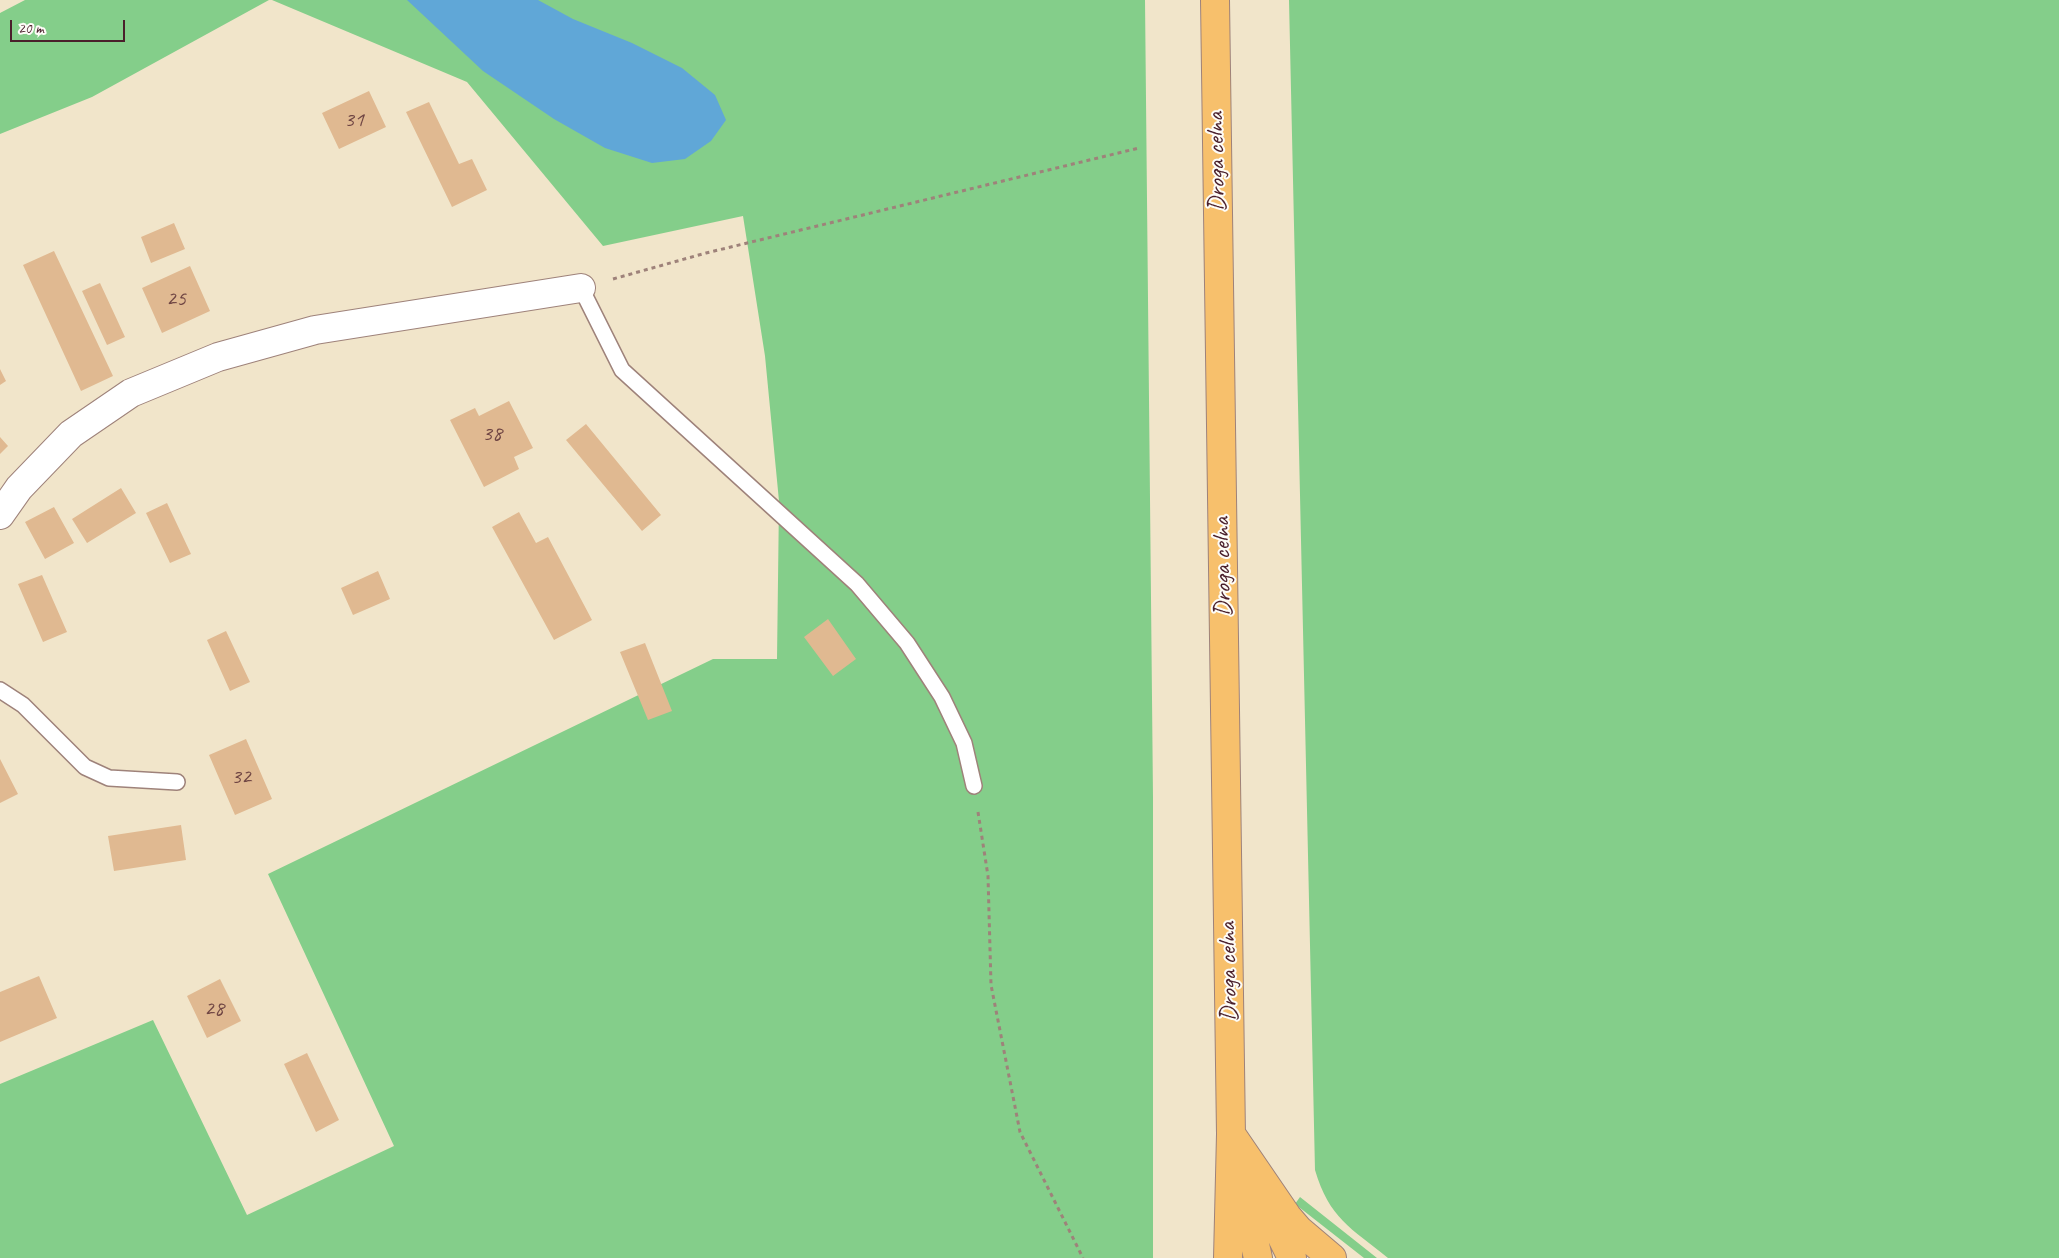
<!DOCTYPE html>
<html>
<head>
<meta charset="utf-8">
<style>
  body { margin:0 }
  #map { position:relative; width:2059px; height:1258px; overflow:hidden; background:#f1e5ca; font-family:Caveat,sans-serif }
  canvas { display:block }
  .scale { position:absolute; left:10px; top:20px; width:115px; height:22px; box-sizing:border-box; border:2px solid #4a1f2b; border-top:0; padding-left:6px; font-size:15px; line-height:18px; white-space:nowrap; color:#4a1f2b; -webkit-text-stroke:4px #fdfcf7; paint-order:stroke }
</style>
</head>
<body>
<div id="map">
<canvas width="2059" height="1258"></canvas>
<div class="scale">20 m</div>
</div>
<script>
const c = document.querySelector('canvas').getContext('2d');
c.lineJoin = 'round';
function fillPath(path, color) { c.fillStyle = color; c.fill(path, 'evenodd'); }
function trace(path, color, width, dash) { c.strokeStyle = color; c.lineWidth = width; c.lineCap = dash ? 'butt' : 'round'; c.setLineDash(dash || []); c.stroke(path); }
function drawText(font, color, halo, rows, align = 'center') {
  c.font = font + ' Caveat,sans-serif'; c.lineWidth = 4; c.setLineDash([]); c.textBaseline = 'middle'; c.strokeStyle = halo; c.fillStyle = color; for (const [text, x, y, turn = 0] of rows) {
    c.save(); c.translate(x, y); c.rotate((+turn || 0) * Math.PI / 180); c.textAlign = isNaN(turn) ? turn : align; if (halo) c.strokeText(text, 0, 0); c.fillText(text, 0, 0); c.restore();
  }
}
fillPath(new Path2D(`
  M25,0H269L92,97L0,134V13Z
  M272,0H1145L1153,798V1258H0V1084L153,1020L247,1215L394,1146L268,874L713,659H777L779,501L765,356L743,216L603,246L467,82Z
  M1289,0H2059V1258H1388C1351,1228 1329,1218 1315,1170Z
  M1300,1197L1377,1258H1364L1295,1204Z`), '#84ce8a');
fillPath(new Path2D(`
  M407,0H538L573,19L632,43L682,68L715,95L726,120L711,141L685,159L652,163L605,148L554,119L483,71Z`), '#60a7d7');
fillPath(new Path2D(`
  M369,91L386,127L339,149L322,113Z
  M429,102L459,164L472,159L487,190L452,207L406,112Z
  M174,223L185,249L151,263L141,237Z
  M54,251L113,376L81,391L23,265Z
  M190,266L210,311L162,333L142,288Z
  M100,283L125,337L107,345L82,291Z
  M0,369L6,381L0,385Z
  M509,401L533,448L514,457L519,469L484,487L450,420L475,408L479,416Z
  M586,424L661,515L642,531L566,440Z
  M0,437L8,446L0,454Z
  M121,488L136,513L87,543L72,519Z
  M167,503L191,554L170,563L146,513Z
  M54,507L74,543L45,559L25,522Z
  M519,512L536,543L548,537L592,620L554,640L492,527Z
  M378,571L390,599L353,615L341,588Z
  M42,575L67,632L43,642L18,584Z
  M828,619L856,659L833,676L804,637Z
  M226,631L250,682L230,691L207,640Z
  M645,643L672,711L648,720L620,652Z
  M246,739L272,799L235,815L209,755Z
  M0,759L18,794L0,803Z
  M181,825L186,860L114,871L108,836Z
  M39,976L57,1018L0,1042V992Z
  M220,979L241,1021L207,1038L187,996Z
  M307,1053L339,1120L316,1132L284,1064Z`), '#e0b991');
const lane = new Path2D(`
  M581,288L622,370L857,584L907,643L942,697L964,743L974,786
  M0,690L23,705L85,767L109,778L177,782`);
const street = new Path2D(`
  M0,515L19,488L71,434L131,393L218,357L315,330L581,288`);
const highway = new Path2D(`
  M1215,0L1231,1134L1228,1258
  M1231,1134L1287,1216L1299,1230L1332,1258
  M1240,1177L1258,1258
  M1268,1209L1292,1258`);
trace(lane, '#9e827a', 18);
trace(street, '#9e827a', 30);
trace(highway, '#9e827a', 30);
trace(new Path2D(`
  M613,279L706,253L1139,148
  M978,812L988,876L991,985L1020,1132L1083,1258`), '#9e827a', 3, [4, 4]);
trace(lane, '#fff', 15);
trace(street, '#fff', 28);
trace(highway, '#f7c06c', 28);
drawText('22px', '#704644', null, [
  ["31",354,120],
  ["25",176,299],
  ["38",492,434],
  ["32",241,777],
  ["28",214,1009]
]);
drawText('25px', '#4a1f2b', '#fdfcf7', [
  ["Droga celna",1217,162,-91],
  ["Droga celna",1223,567,-91],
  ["Droga celna",1229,972,-91]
]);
</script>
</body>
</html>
